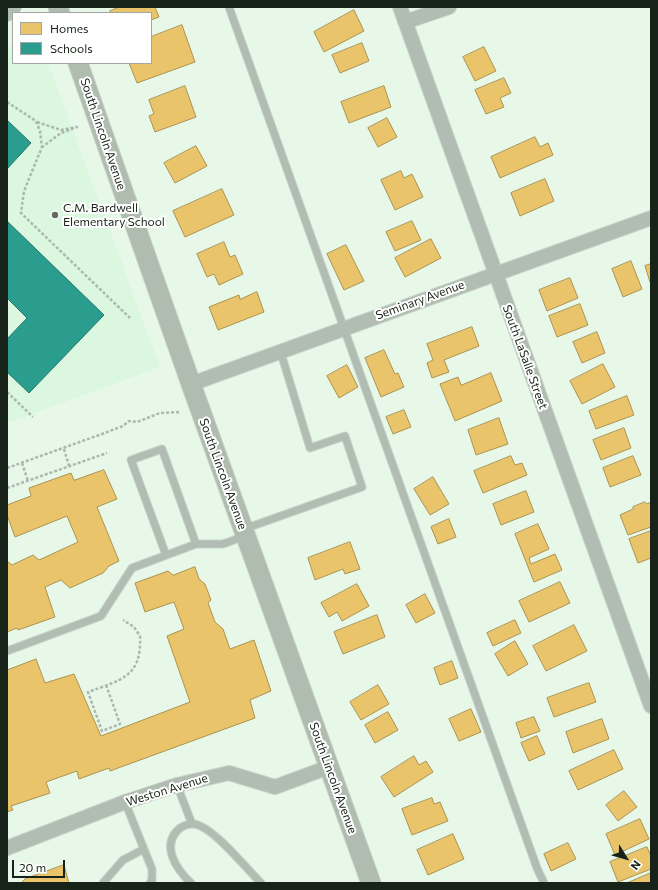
<!DOCTYPE html>
<html>
<head>
<meta charset="utf-8">
<style>
  body { margin:0 }
  #map { position:relative; width:658px; height:890px; overflow:hidden; background:#e7f8e9; font-family:Commissioner,sans-serif }
  canvas { display:block }
  .frame { position:absolute; inset:0; border:8px solid #172218; pointer-events:none }
  .legend { position:absolute; left:12px; top:12px; width:140px; height:52px; box-sizing:border-box; background:#fff; border:1px solid #a2a7a3; margin:0; padding:5px 7px; list-style:none; font-size:12px; color:#172218 }
  .legend li { display:flex; align-items:center; gap:8px; height:20px }
  .legend b { width:20px; border:1px solid #a2a7a3 }
  .north { position:absolute; left:606px; top:838px; width:40px; height:40px; -webkit-text-stroke:3px #fff; paint-order:stroke; rotate:127deg; font-size:11px; font-weight:700; line-height:16px; text-align:center; color:#172218 }
  .north::after { content:''; display:block; margin:auto; width:14px; height:18px; background:#172218; clip-path:polygon(50% 0,100% 100%,50% 72%,0 100%) }
  .scale { position:absolute; left:12px; top:860px; width:53px; height:18px; box-sizing:border-box; border:2px solid #172218; border-top:0; padding-left:5px; font-size:12px; line-height:14px; white-space:nowrap; color:#172218; -webkit-text-stroke:3px #fff; paint-order:stroke }
</style>
</head>
<body>
<div id="map">
<canvas width="658" height="890"></canvas>
<div class="frame"></div>
<ul class="legend">
<li><b style="height:11px;background:#e9c46a"></b>Homes</li>
<li><b style="height:11px;background:#2a9d8f"></b>Schools</li>
</ul>
<div class="north">N</div>
<div class="scale">20 m</div>
</div>
<script>
const c = document.querySelector('canvas').getContext('2d');
c.lineJoin = 'round';
function fillPath(path, color) { c.fillStyle = color; c.fill(path, 'evenodd'); }
function trace(path, color, width, dash) { c.strokeStyle = color; c.lineWidth = width; c.lineCap = dash ? 'butt' : 'round'; c.setLineDash(dash || []); c.stroke(path); }
function drawText(font, color, halo, rows, align = 'center') {
  c.font = font + ' Commissioner,sans-serif'; c.lineWidth = 4; c.setLineDash([]); c.textBaseline = 'middle'; c.strokeStyle = halo; c.fillStyle = color; for (const [text, x, y, turn = 0] of rows) {
    c.save(); c.translate(x, y); c.rotate((+turn || 0) * Math.PI / 180); c.textAlign = isNaN(turn) ? turn : align; if (halo) c.strokeText(text, 0, 0); c.fillText(text, 0, 0); c.restore();
  }
}
fillPath(new Path2D(`
  M13,43V63H48L160,367L7,423V49Z`), '#dbf7df');
const homes = new Path2D(`
  M120,7H155L159,17L151,20V13H111L110,11Z
  M354,10L364,31L324,52L314,32Z
  M182,25L195,62L137,83L129,63H151V37Z
  M362,43L369,61L340,73L332,55Z
  M484,47L496,71L475,81L463,57Z
  M504,78L511,93L500,98L504,107L486,114L475,90Z
  M185,86L196,117L155,132L149,116L154,114L149,100Z
  M384,86L391,107L349,123L341,102Z
  M387,118L397,137L378,147L368,128Z
  M535,137L540,147L548,143L553,155L500,178L491,157Z
  M196,146L207,166L175,183L164,163Z
  M401,171L404,178L412,174L423,197L395,210L381,180Z
  M545,179L554,201L520,216L511,193Z
  M222,189L234,215L185,237L173,211Z
  M412,221L421,240L395,251L386,232Z
  M431,239L441,258L405,277L395,258Z
  M224,242L230,257L235,255L243,274L219,285L214,274L207,277L197,254Z
  M346,245L364,281L344,290L327,254Z
  M631,261L642,289L623,297L612,269Z
  M651,264V285L645,266Z
  M570,278L578,298L547,311L539,290Z
  M257,292L264,312L218,330L209,307L239,295L240,299Z
  M580,304L588,325L557,337L549,316Z
  M472,327L479,346L444,360L449,372L432,378L427,363L433,360L427,344Z
  M597,332L605,353L582,363L573,342Z
  M384,350L395,374L398,373L404,387L381,397L365,358Z
  M603,364L615,387L582,404L570,381Z
  M347,365L358,387L339,398L327,376Z
  M491,373L502,401L455,421L440,384L458,377L461,385Z
  M627,396L634,415L596,429L589,411Z
  M404,410L411,427L393,434L386,417Z
  M499,418L508,444L476,455L468,430Z
  M624,428L631,448L601,460L593,440Z
  M511,456L515,465L522,463L527,475L483,493L474,471Z
  M633,456L641,475L610,487L603,468Z
  M104,470L117,499L97,507L119,561L109,566L103,573L70,588L61,580L45,587L55,617L18,630L17,628L7,632V561L12,565L33,555L39,560L78,542L67,516L15,537L7,515V505L31,496L29,488L71,473L74,480Z
  M433,477L449,504L430,515L414,489Z
  M526,491L534,512L501,525L493,504Z
  M645,502L647,504L651,502V527L628,535L620,515L633,509V507Z
  M449,519L456,537L438,544L431,527Z
  M538,524L549,549L529,558L531,564L555,554L562,570L534,582L515,534Z
  M651,531V558L638,563L629,539Z
  M350,542L360,569L345,574L343,569L315,580L308,558Z
  M195,567L199,579L205,584L211,600L208,603L215,622L223,629L230,649L254,640L271,691L250,700L255,718L110,771L109,768L79,779L77,771L46,782L50,793L11,806L13,810L7,812V670L36,659L45,683L74,674L101,736L190,702L167,636L184,629L174,602L145,612L135,583L168,571L173,575Z
  M560,582L570,603L529,622L519,601Z
  M357,584L369,606L342,621L337,612L329,617L321,603Z
  M425,594L435,613L416,623L406,605Z
  M377,615L385,637L343,654L334,632Z
  M515,620L521,633L493,646L487,633Z
  M574,625L587,651L546,671L533,646Z
  M515,641L528,664L508,676L495,654Z
  M452,661L458,678L440,685L434,668Z
  M589,683L596,702L554,717L547,698Z
  M378,685L389,704L361,720L350,702Z
  M471,709L481,732L459,741L449,719Z
  M388,712L398,730L375,743L365,725Z
  M534,717L540,731L521,738L516,723Z
  M602,719L609,739L573,753L566,732Z
  M537,736L545,754L529,761L521,743Z
  M614,750L623,769L578,790L569,771Z
  M414,756L419,765L426,761L433,772L394,797L381,777Z
  M624,791L637,807L618,821L606,805Z
  M432,798L434,804L440,802L448,821L412,835L402,809Z
  M640,819L649,839L615,855L606,834Z
  M453,834L464,859L428,875L417,850Z
  M568,843L576,859L551,871L544,854Z
  M647,847L651,856V869L618,882L610,862Z
  M64,865L69,883H21L25,879Z
  M651,873V883H627Z`);
fillPath(homes, '#e9c46a');
trace(homes, '#aa9351', 1);
const schools = new Path2D(`
  M7,120L31,143L7,169Z
  M7,221L104,315L29,393L7,372V339L27,318L7,298Z`);
fillPath(schools, '#2a9d8f');
trace(schools, '#24786b', 1);
const lane = new Path2D(`
  M229,7L537,868L544,883
  M244,529L362,487L345,436L310,448L280,350
  M166,555L131,460L162,449L196,544
  M7,651L101,616L132,568L196,544H223L245,536
  M177,785L192,824
  M125,802L152,869V880L150,883
  M103,883L123,860L144,849
  M191,883C176,869 160,845 180,828C185,825 192,823 198,825C216,831 246,868 261,883`);
const street = new Path2D(`
  M400,7L651,706
  M7,14L14,7
  M405,22L449,7
  M191,384L651,218
  M7,848L125,802L177,785L229,773L275,787L329,767`);
const secondary = new Path2D(`
  M58,7L60,13
  M78,63L191,384L371,883`);
trace(lane, '#c7d4c8', 9);
trace(street, '#c7d4c8', 16);
trace(secondary, '#c7d4c8', 21);
trace(new Path2D(`
  M7,102L36,121L40,131L42,147L24,191L21,213L130,318
  M37,122L61,130L77,127L61,133L42,147
  M7,392L33,417
  M64,449L69,466
  M22,463L28,481
  M7,468L102,434L123,426L129,421L137,422L160,413L179,412
  M7,488L107,453
  M106,685L120,724L102,731L88,692C121,680 142,677 140,636L134,627L123,620`), '#acb7ae', 2.5, [3, 2]);
trace(lane, '#b1bcb2', 7);
trace(street, '#b1bcb2', 14);
trace(secondary, '#b0bcb0', 19);
for (const [x, y, r, color] of [
  [55,215,4,"#606d61"]
]) { const dot = new Path2D(); dot.arc(x, y, r, 0, 2 * Math.PI); c.fillStyle = color; c.fill(dot); trace(dot, '#fff', 1.5); }
drawText('12px', '#172218', '#fff', [
  ["South Lincoln Avenue",103,134,71],
  ["Seminary Avenue",420,300,-20],
  ["South LaSalle Street",525,357,70],
  ["South Lincoln Avenue",223,474,70],
  ["South Lincoln Avenue",333,778,70],
  ["Weston Avenue",167,790,-17]
]);
drawText('12px', '#172218', '#fff', [
  ["C.M. Bardwell",63,208],
  ["Elementary School",63,222]
], 'left');
</script>
</body>
</html>
